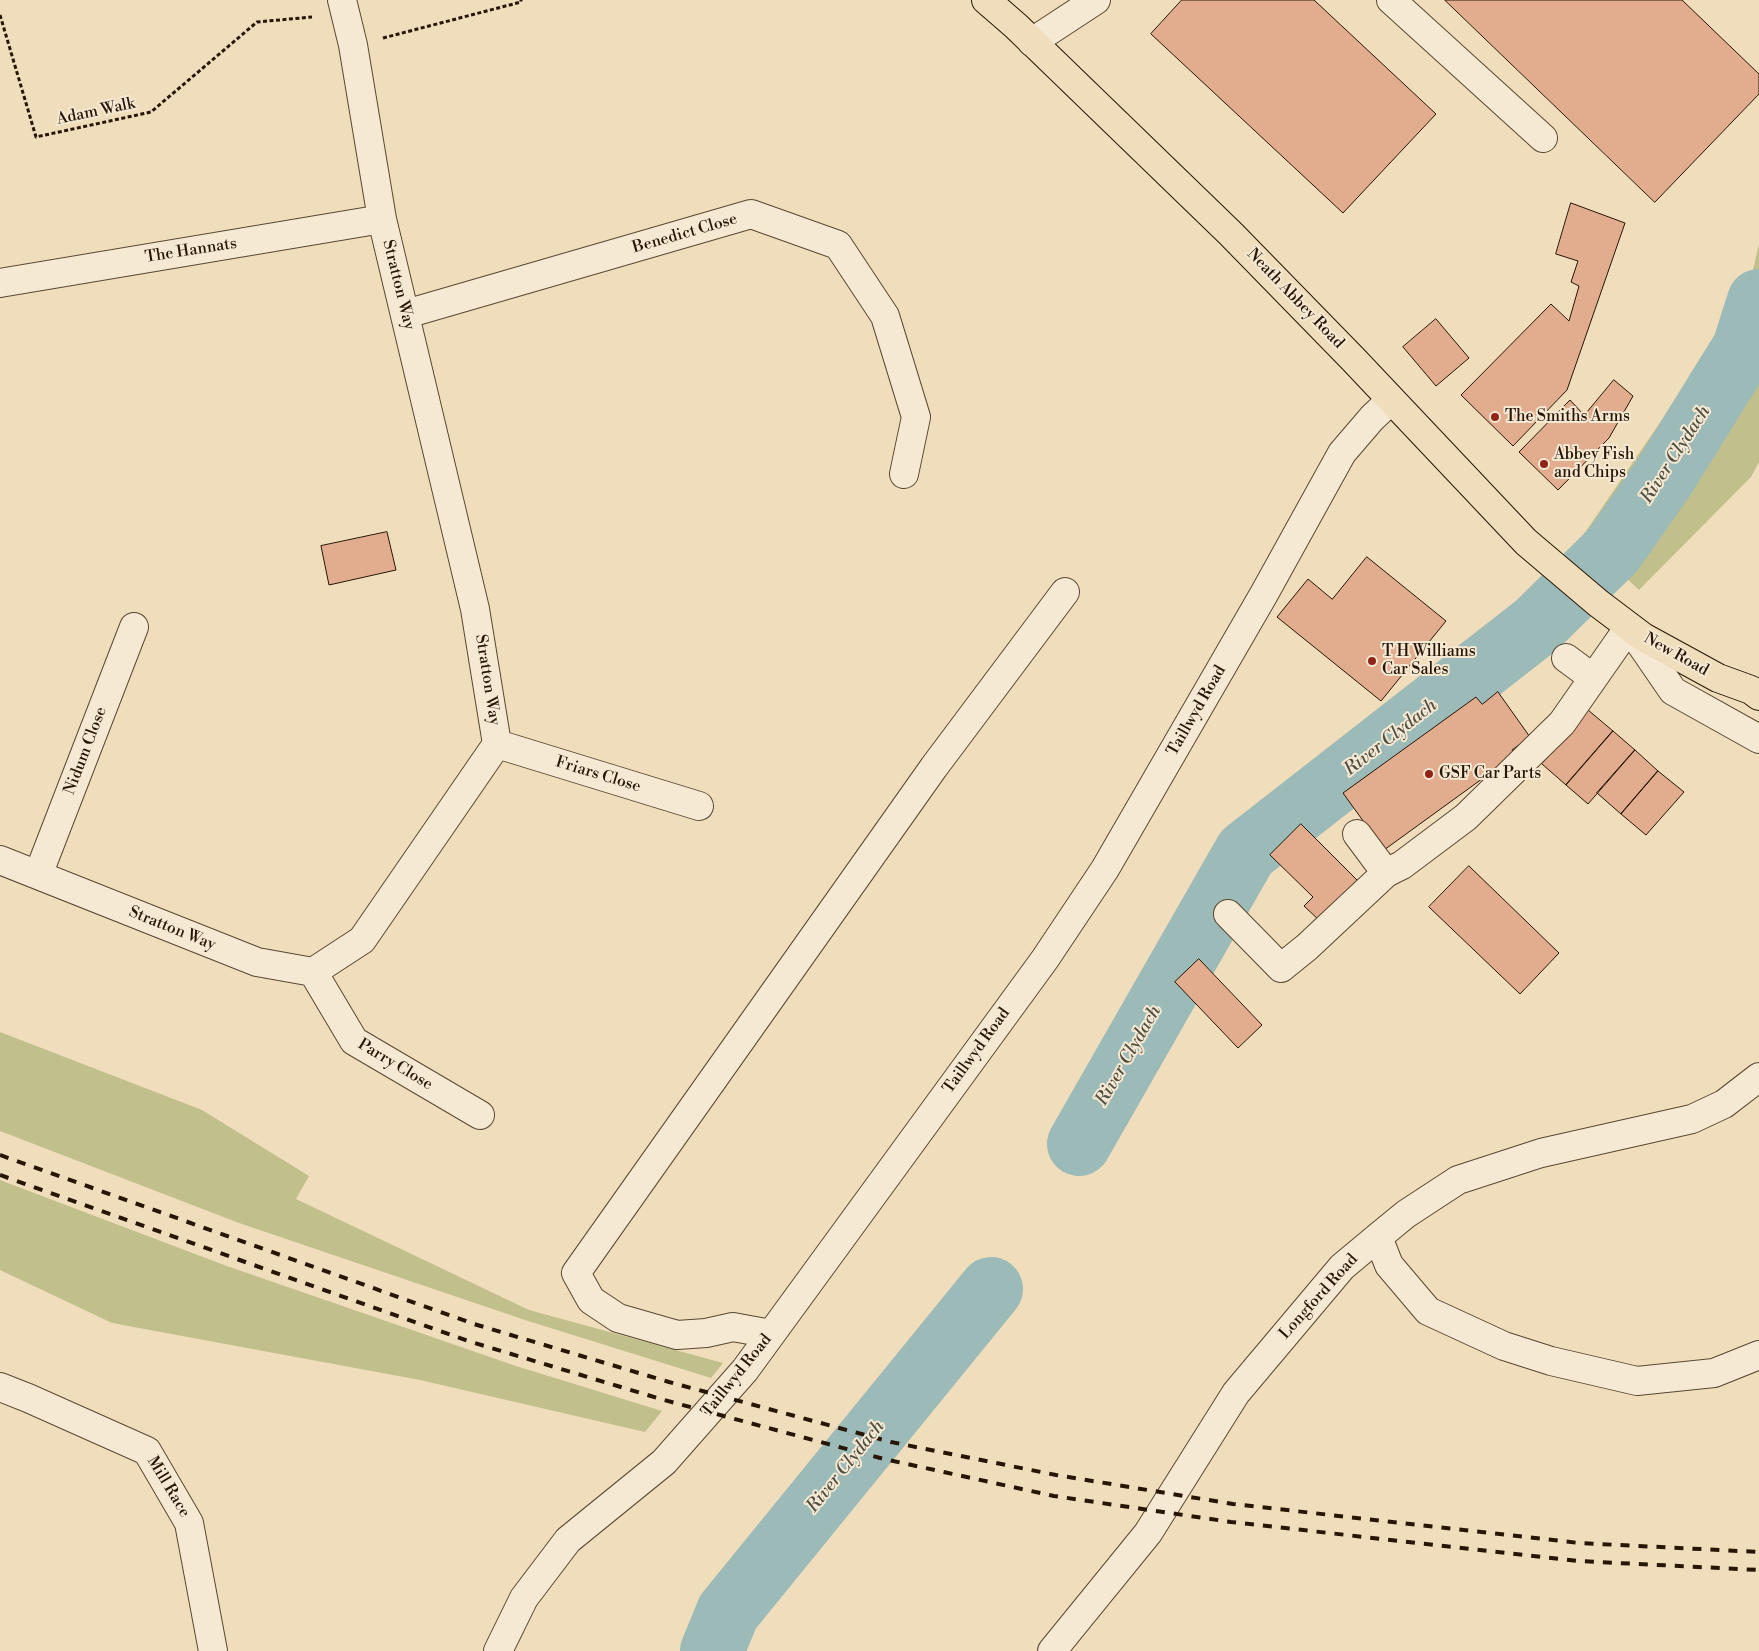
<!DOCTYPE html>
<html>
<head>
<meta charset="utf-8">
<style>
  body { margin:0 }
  canvas { display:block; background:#f0ddbb }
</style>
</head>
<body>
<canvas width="1759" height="1651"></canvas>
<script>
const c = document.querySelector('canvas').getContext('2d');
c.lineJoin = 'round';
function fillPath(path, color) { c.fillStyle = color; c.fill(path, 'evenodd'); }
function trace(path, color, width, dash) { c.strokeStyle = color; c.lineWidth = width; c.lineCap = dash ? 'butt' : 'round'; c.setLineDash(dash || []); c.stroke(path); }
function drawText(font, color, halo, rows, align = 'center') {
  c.font = font + ' "Libre Bodoni",serif'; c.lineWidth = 4; c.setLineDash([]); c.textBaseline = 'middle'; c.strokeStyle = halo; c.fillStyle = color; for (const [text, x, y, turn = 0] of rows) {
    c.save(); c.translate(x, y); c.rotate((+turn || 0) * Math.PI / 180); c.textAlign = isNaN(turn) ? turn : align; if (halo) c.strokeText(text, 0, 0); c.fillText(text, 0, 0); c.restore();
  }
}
fillPath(new Path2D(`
  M1759,244V462L1751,477L1639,590L1582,537L1747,295Z
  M0,1032L202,1110L309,1176L296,1199L529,1310L723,1363L711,1378L528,1321L239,1223L0,1131Z
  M0,1180L224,1265L516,1366L662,1411L645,1432L420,1380L112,1323L0,1270Z`), '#c1bf8b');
trace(new Path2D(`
  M1079,1144L1246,852L1537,625L1613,550L1664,477L1744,348L1759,301
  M712,1651L728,1612L991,1289`), '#9cbab7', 64);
const building = new Path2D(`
  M1182,0H1314L1436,114L1343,213L1151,34Z
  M1445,0H1682L1759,74V94L1655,202Z
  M1571,203L1625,223L1567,390L1513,446L1461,395L1551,304L1569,321L1579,286L1571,282L1578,261L1556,254Z
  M1436,319L1469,358L1436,386L1403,347Z
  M1614,380L1633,396L1609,438L1558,490L1519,452L1570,400L1584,415Z
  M387,532L396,570L329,585L321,546Z
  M1367,557L1446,621L1381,701L1277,617L1308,579L1332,599Z
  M1498,692L1530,737L1512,750L1515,755L1384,850L1343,793L1476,697L1482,704Z
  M1588,710L1613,731L1566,785L1542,764Z
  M1613,731L1635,750L1588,804L1566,785Z
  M1635,750L1658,771L1621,814L1597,793Z
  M1658,771L1684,792L1646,835L1621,814Z
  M1301,824L1359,882L1320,921L1304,906L1313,897L1270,855Z
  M1469,866L1559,953L1520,994L1429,907Z
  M1199,959L1262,1025L1238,1048L1175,982Z`);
fillPath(building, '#e2ac8f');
trace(building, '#271605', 1);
const minor = new Path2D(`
  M1391,0L1543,138
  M1032,42L1096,0
  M0,283L382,219
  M406,314L751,214L838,245L885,316L916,417L904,474
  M1566,658L1593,678
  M497,744L699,806
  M1357,834L1386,873L1402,865L1466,817L1562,723L1629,627L1673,691L1759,739
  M0,860L257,962L313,972L362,940L497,744L475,609L382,219L353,45L342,0
  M38,875L134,627
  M1228,914L1281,968L1307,947L1386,873
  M313,972L354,1041L480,1115
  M1378,1237L1389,1265L1428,1311L1504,1346L1551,1361L1637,1381L1714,1373L1759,1355
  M771,1334L733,1327L706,1333L677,1335L618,1318L591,1300L576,1273L934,767L1065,592
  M0,1387L28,1398L147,1451L189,1523L213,1651
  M498,1651L524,1598L568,1540L664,1462L745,1370L1045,959L1105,869L1264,594L1342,453L1372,418L1391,400
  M1052,1651L1148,1533L1236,1393L1342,1267L1378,1237L1406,1214L1458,1180L1541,1153L1692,1119L1724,1104L1759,1077`);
const major = new Path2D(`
  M986,0L1016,26L1231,234L1353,359L1526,542L1598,603L1643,637L1718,678L1751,690L1759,696`);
trace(minor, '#594832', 30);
trace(major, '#271605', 30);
trace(new Path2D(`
  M0,15L36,137L151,112L257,22L312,17
  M383,38L521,2V0`), '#271605', 3, [4, 2.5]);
trace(minor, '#f5e9d3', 28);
trace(major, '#f0ddbb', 28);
trace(new Path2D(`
  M0,1155L474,1324L669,1382L891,1442L1056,1475L1233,1504L1579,1543L1759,1552
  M0,1175L468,1341L664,1400L884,1459L1054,1496L1231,1522L1578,1561L1759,1570`), '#271605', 4, [9, 9]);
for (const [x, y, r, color] of [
  [1495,417,5,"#8f2418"],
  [1544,464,5,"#8f2418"],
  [1372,661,5,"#8f2418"],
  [1429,774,5,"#8f2418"]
]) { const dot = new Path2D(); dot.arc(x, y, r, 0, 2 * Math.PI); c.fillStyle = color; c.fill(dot); trace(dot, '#f5e9d3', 2); }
drawText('16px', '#271605', '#f5e9d3', [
  ["Adam Walk",96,112,-12],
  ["Benedict Close",685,234,-16],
  ["The Hannats",191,251,-9],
  ["Stratton Way",398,285,76],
  ["Neath Abbey Road",1295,299,46],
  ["New Road",1676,655,29],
  ["Stratton Way",487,680,81],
  ["Taillwyd Road",1197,711,-60],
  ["Nidum Close",86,751,-69],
  ["Friars Close",598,775,17],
  ["Stratton Way",172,929,22],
  ["Taillwyd Road",977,1051,-54],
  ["Parry Close",395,1065,31],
  ["Longford Road",1319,1297,-48],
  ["Taillwyd Road",737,1376,-51],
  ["Mill Race",168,1487,59]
]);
drawText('16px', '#271605', '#f5e9d3', [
  ["The Smiths Arms",1505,417],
  ["Abbey Fish",1554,455],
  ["and Chips",1554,473],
  ["T H Williams",1382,652],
  ["Car Sales",1382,670],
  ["GSF Car Parts",1439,774]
], 'left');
drawText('italic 18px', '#504f43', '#f5e9d3', [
  ["River Clydach",1676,455,-57],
  ["River Clydach",1391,738,-38],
  ["River Clydach",1129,1056,-60],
  ["River Clydach",846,1467,-51]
]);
</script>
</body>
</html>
